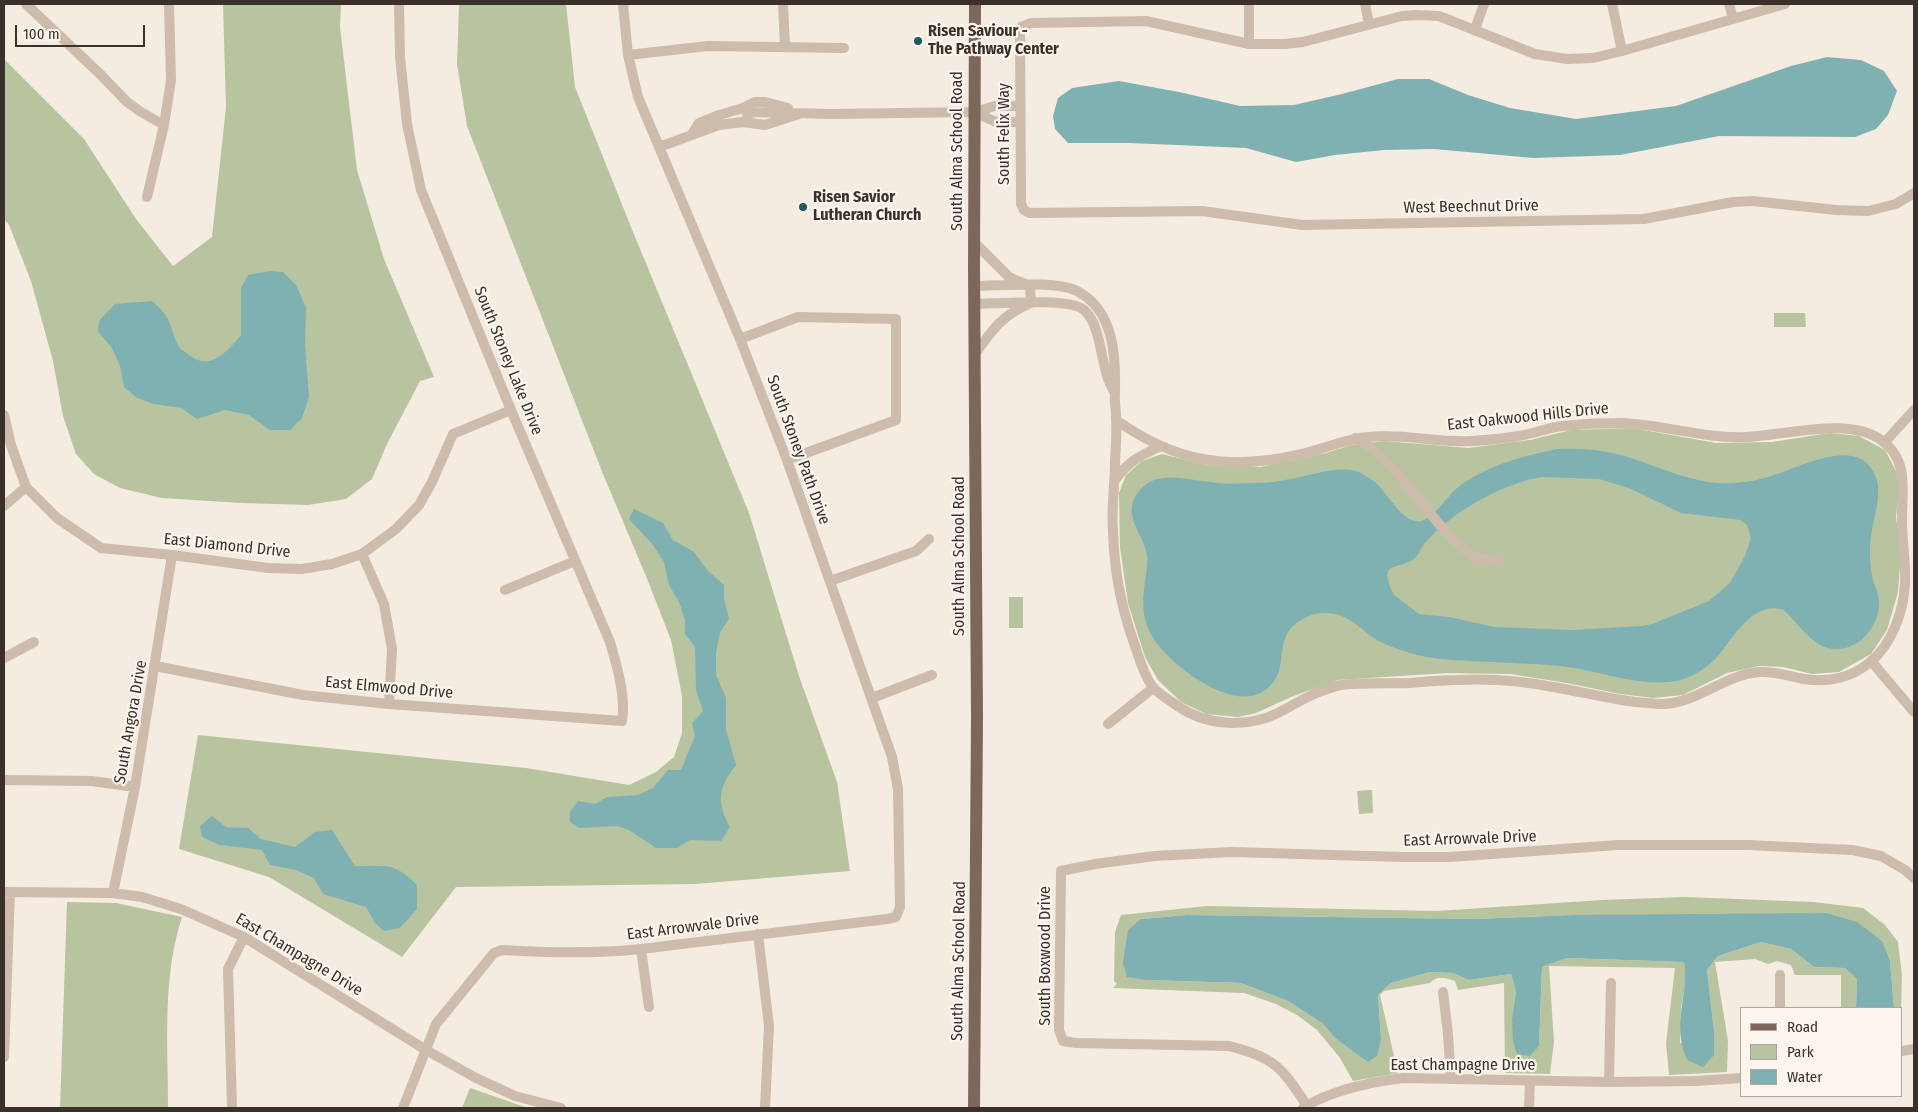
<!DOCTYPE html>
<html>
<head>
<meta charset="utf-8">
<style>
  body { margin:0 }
  #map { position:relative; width:1918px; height:1112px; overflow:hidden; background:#f4ebe1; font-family:"Fira Sans Condensed",sans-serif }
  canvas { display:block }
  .frame { position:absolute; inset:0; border:5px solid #3b302b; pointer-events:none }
  .legend { position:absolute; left:1740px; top:1007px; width:162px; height:90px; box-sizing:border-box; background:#fbf5ee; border:1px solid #aea6a0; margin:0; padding:6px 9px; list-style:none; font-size:15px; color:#3b302b }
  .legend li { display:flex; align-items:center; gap:10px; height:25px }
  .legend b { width:25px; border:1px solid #aea6a0 }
  .scale { position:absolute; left:15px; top:25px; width:130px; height:22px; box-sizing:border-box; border:2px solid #3b302b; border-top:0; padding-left:6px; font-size:15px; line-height:18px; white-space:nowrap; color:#3b302b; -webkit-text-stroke:4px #fbf5ee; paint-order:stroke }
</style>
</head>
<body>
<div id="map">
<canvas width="1918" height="1112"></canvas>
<div class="frame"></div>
<ul class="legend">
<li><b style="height:6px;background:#7d675c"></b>Road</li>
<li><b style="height:14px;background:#b8c4a0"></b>Park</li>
<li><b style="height:14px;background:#7fb0b2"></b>Water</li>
</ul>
<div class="scale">100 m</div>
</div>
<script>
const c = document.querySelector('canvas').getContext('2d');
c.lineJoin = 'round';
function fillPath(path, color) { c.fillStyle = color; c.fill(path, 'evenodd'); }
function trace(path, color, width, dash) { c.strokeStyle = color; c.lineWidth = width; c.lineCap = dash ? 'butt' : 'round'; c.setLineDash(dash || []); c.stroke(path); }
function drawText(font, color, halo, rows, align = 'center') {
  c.font = font + ' "Fira Sans Condensed",sans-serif'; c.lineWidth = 4.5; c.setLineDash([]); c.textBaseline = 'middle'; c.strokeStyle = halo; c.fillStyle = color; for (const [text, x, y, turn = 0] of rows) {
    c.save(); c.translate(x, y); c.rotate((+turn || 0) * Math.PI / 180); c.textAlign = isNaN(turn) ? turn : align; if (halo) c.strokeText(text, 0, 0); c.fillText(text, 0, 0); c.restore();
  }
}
fillPath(new Path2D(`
  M223,4H341L340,27L357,170L384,259L434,377L420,381L387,444L372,479L346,499L308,505L241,503L162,498L120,488L94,474L76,454L63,416L53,361L31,281L9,225L4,219V59L84,139L136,219L173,266L212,237L226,107Z
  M459,4H566L575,87L631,227L749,513L799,676L837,782L850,871L696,884L456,887L402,957L269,877L179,849L198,735L526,768L629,785L656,772L674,757L682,733V696L671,640L648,581L603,474L467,126L457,64Z
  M1774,313H1805L1806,327H1774Z
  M1632,428L1716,443L1772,442L1829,433L1859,436L1885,450L1897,473L1899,491L1896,517L1901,552L1898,592L1887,630L1871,654L1839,672L1812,674L1783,667L1759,666L1727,673L1683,695L1653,698L1620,694L1567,683L1510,674L1447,673L1338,680L1291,697L1256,713L1238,717L1206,714L1181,702L1158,680L1145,657L1128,603L1120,547L1119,493L1126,475L1142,461L1162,454L1207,465L1260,467L1326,453L1351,445L1385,441L1468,448L1530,440L1571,430Z
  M1009,597H1023V628H1009Z
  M1372,790L1373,813L1359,814L1357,791Z
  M1685,897L1814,902L1863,908L1885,925L1898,942L1902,975L1901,1008H1894L1890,961L1573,915L1476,919L1187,915L1141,919L1147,980L1241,983L1288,1001L1322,1023L1336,1039L1368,1061L1381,1039L1378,995L1391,983L1430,972L1453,973L1469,980L1511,974L1516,992L1512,1018L1539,1046L1542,967L1565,958L1684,962L1687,976L1681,1007L1680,1043L1714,1031L1707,970L1718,956L1761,942L1791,949L1814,967L1845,968L1857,979L1856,1008H1841V975H1795L1791,965L1777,961L1768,964L1755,959L1715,962L1728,1041L1727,1072L1669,1075L1666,1043L1675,968L1549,966L1554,1042L1550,1074L1505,1073L1504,983L1458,990L1455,981C1445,978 1437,975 1430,983L1384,991L1380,995L1398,1073L1353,1081L1340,1058L1317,1030L1297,1015L1276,1004L1244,993L1113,988L1117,984L1114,981L1115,932L1121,915L1207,906L1437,911L1602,900Z
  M67,902L116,903L182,917C162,978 168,1044 168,1108H60Z
  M470,1088L528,1108H462Z`), '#b8c4a0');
fillPath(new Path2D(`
  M1827,57L1861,60L1884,71L1897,91L1888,115L1876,129L1855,137L1719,136L1620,155L1533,158L1434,149L1384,150L1335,155L1296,162L1246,148L1130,143H1068L1055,129L1053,116L1058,98L1072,88L1119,81L1179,92L1240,106L1294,105L1342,94L1398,79H1429L1468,95L1510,108L1576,119L1676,106L1791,66Z
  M270,271L283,272L296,285L306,307L305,345L309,397L302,418L290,430H270L249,415L225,410L197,419L181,408L154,404L137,398L124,387L120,366L112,348L98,332L99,321L115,304L152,301C173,319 168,323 178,345C180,349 185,352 189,355C210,372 228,351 241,335V288L248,275Z
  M1557,449C1578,448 1597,449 1617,454C1656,464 1693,486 1734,483C1747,482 1759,480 1771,476C1795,469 1834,448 1859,458C1869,462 1876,474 1878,485C1880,506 1870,527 1870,548C1870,557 1870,566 1872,575C1873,583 1878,591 1879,600C1881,629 1852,659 1822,646C1807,638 1796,622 1784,610C1752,600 1734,638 1716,658C1704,671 1686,681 1668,682C1636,685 1605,673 1574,668C1540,663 1505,663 1471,661C1451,660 1430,659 1410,653C1400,650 1388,646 1379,641C1360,630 1348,612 1325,613C1308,613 1288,624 1284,642C1280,655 1283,668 1274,681C1246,722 1180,672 1159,646C1143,627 1141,606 1145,582C1146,573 1148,564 1147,555C1143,532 1120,514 1139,491C1156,469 1187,480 1210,482C1221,484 1233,484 1244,483C1258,483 1272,483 1285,480C1305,477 1340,464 1359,472C1365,475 1371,479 1376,483C1387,493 1405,526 1421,521C1434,518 1447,497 1456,489C1484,466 1523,456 1557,449ZM1542,477L1599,479L1629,488L1681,513L1740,520L1747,525L1751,538L1745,556L1730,583L1709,601L1652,624L1642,626L1572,630L1494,627L1449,617L1419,614L1393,594L1389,584L1387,575L1389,569C1396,565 1408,564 1414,559C1419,555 1421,547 1425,543C1450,513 1503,483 1542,477Z
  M634,509L663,523L673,540L694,552L708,571L724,585V599L729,619L720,632L716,653V675L726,698V729L736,765C718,787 716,802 730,827L721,841L690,840L677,848H656L629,830L617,826L579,828L570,822V812L578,801L595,804L607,797L638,795L653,788L668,770H681L695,736L692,723L703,711L696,690L695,647L685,634V620L679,602L669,585L664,562L653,545L629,519Z
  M212,816L226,827L248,828L261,839L295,847L315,832L332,830L355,866C385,866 395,862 417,885V909L400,928L384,931L375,923L366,907L323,894L314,878L296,870L270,865L262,850L220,845L202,837L200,826Z
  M1826,913L1857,922L1882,941L1890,961L1894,1008H1856L1857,979L1845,968L1814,967L1791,949L1761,942L1718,956L1707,970L1714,1031V1055L1703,1067L1687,1060C1679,1042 1679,1025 1682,1005C1684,990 1687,977 1684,962L1566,958L1542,967L1539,1046L1530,1056L1517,1054L1513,1042L1512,1018L1516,992L1511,974L1469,980L1453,973L1430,972L1391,983L1378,995L1381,1039L1377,1056L1368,1062L1336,1039L1322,1023L1288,1001L1241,983L1147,980L1127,977L1123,963L1128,930L1141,919L1187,915L1476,919L1573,915Z`), '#7fb0b2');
trace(new Path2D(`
  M26,4L100,74L127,102L141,112L164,125
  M783,4L785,46
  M1365,4L1369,24
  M1612,4L1622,51
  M1729,4L1733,18
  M1785,4L1622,51L1593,58L1567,59L1535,54L1439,16L1415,15L1402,16L1303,42L1285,44H1249L1146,21L1031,23L1021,27L1020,33L1021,204L1024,210L1029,213L1202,211L1302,225L1644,219L1733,202L1753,201L1836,210L1868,211L1896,204L1914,193
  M1475,29L1484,4
  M1249,44V4
  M628,55L708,46L844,48
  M974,112L996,122H1020
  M747,114L755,112L830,114L974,112L995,106H1020
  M692,134L699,123L716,116L743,108L755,102H765L788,108
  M659,147L719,125L743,122L765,125L799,114
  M147,197L164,125L171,80L169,4
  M974,242L1009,277L1030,286L1031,303C1003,314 992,330 975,354
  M974,286C1001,286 1055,280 1077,291C1114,310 1116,356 1115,393C1114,400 1116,408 1116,416C1117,431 1116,446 1115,462C1115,485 1111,508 1113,531C1114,569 1121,607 1134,643C1139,657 1143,674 1152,686C1158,694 1171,701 1179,707C1208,726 1247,728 1278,713C1299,702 1317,690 1341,685C1364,682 1387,684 1410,683C1425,682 1441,680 1456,680C1491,678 1525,681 1559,688C1593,694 1626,703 1661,704C1697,704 1723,675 1759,672C1775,671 1788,676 1804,679C1827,683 1851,678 1869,663C1892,645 1904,611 1905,582C1906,559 1901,536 1902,513C1903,485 1907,458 1881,440C1848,416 1784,436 1745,437C1703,439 1663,424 1620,423C1601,423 1581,424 1562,426C1547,428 1533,434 1518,436C1503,439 1487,440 1472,441C1437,443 1403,433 1368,437C1345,439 1324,449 1302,454C1230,471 1177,463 1116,420
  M974,304C996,304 1069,297 1084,310C1092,317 1095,326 1098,337C1103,355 1104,375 1114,391
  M740,339L798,317L896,319V420L787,460
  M4,415L11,445L26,487L57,518L101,548L172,555L268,568L302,569L332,564L362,554L396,529L419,505L432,482L453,434L511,410
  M1355,438L1373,449L1396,471L1443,529L1471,556L1484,560H1499
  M1885,442L1914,410
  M1115,480C1128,462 1139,456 1159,447
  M4,506L26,487
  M362,554L384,604L392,649L389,704
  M830,581L916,551L929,539
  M505,590L575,561
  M4,658L34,642
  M1872,662L1914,712
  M155,666L303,695L389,704L622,721C626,696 617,666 610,642L511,410L421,190L407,124L400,57L399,4
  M872,698L932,675
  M1108,724L1153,688
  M4,780L92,781L135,787
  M4,892L113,893L142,897L181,909L244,937L426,1050L476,1078L515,1096L561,1108
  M113,893L135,787L172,555
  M758,934L769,1026L765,1108
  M641,949L649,1007
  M1780,975V1008
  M1443,992L1448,1034L1451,1079
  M1902,1051L1914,1049
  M4,1057L10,892
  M1609,1082L1611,983
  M1307,1106C1298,1092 1288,1076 1276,1066C1263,1055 1244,1050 1229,1046L1076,1043L1063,1041L1059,1030L1061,871L1095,864L1155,856L1232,852L1402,857H1450L1618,845H1748L1852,850L1881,856L1905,870L1914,878
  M232,1108L228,969L244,937
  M403,1108L436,1024L494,953L502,950C550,953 594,954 641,949L887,919L896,917L900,907L898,789L892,757L787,460L740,339L638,97L628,55L623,4
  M1303,1108C1330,1091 1371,1082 1403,1078L1609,1082L1696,1081L1742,1078
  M1529,1108L1530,1081`), '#cdbbac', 10);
trace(new Path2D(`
  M974,1108L977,718L974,267L975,4`), '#7d675c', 12);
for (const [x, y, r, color] of [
  [918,41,5,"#1f5a5e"],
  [803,207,5,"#1f5a5e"]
]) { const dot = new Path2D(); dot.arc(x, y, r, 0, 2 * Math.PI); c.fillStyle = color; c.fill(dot); trace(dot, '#fbf5ee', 2); }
drawText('bold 16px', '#3b302b', '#fbf5ee', [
  ["Risen Saviour -",928,32],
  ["The Pathway Center",928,50],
  ["Risen Savior",813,198],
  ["Lutheran Church",813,216]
], 'left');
drawText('16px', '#3b302b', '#fbf5ee', [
  ["South Felix Way",1005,134,-90],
  ["South Alma School Road",958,151,-90],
  ["West Beechnut Drive",1471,207,-1],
  ["South Stoney Lake Drive",508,361,68],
  ["East Oakwood Hills Drive",1528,417,-6],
  ["South Stoney Path Drive",798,450,70],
  ["East Diamond Drive",227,546,6],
  ["South Alma School Road",960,556,-90],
  ["East Elmwood Drive",389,688,5],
  ["South Angora Drive",131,722,-80],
  ["East Arrowvale Drive",1470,839,-2],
  ["East Arrowvale Drive",693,927,-7],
  ["East Champagne Drive",299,955,31],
  ["South Boxwood Drive",1046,956,-90],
  ["South Alma School Road",959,961,-89],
  ["East Champagne Drive",1463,1066]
]);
</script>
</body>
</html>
